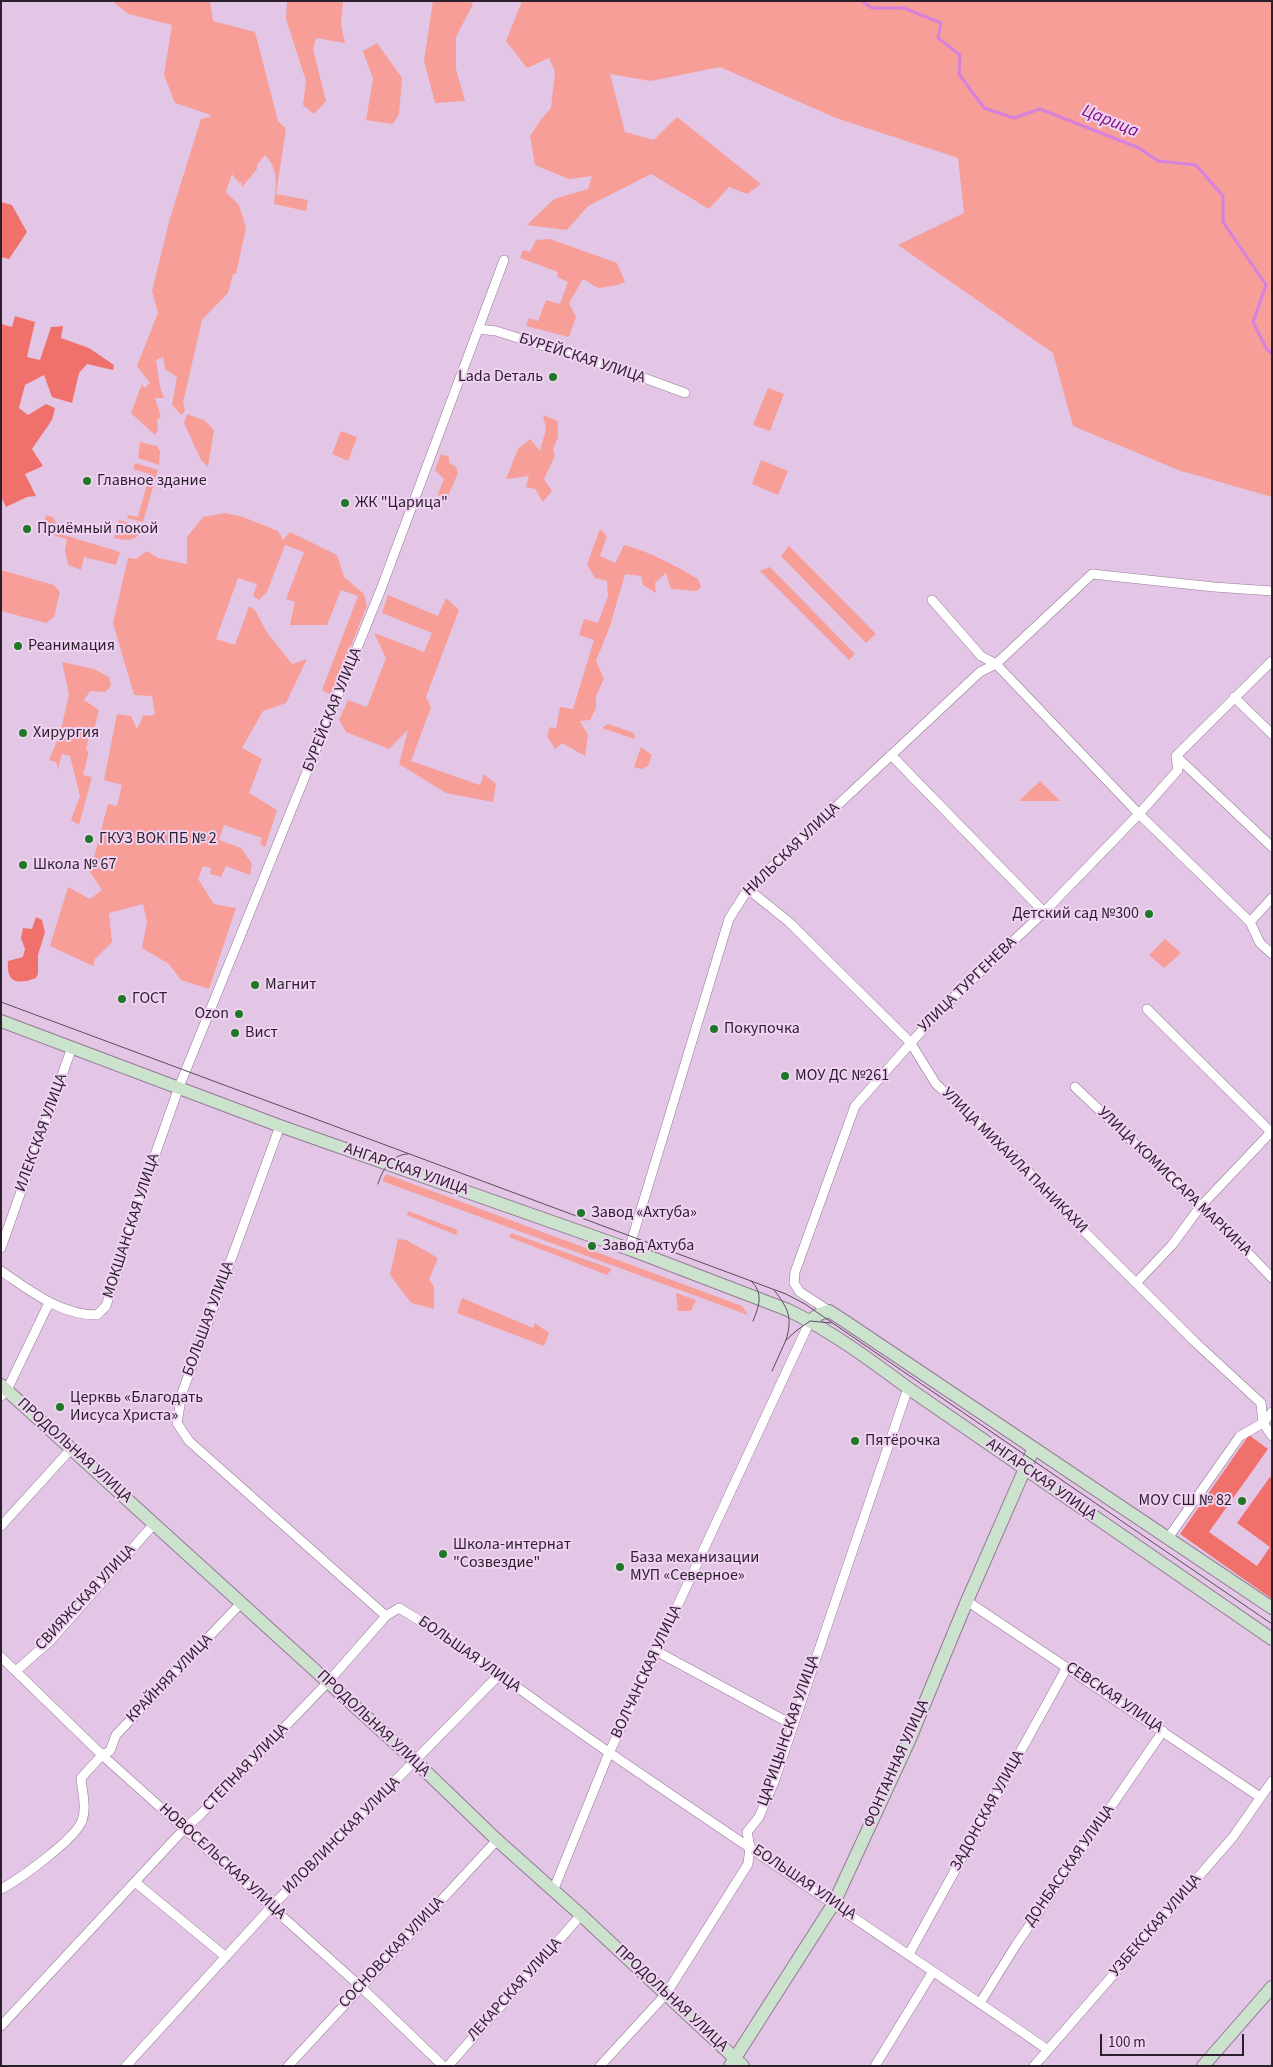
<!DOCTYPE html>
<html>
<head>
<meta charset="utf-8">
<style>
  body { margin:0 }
  #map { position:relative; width:1273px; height:2067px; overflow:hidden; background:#e3c6e5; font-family:"Source Sans 3",sans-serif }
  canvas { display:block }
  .frame { position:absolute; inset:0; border:2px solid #2a1f2b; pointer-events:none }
  .scale { position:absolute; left:1100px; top:2034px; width:144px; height:22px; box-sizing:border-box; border:2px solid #2a1f2b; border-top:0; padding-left:6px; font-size:15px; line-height:18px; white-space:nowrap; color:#2a1f2b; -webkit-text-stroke:4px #f0d3f2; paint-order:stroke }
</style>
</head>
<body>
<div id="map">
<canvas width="1273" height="2067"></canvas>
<div class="frame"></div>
<div class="scale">100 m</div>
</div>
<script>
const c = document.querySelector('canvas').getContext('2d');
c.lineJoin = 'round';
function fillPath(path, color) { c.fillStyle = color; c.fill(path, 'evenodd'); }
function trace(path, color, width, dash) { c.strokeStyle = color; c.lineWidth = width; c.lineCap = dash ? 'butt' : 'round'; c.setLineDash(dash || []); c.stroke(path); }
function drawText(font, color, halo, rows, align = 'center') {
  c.font = font + ' "Source Sans 3",sans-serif'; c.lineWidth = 4; c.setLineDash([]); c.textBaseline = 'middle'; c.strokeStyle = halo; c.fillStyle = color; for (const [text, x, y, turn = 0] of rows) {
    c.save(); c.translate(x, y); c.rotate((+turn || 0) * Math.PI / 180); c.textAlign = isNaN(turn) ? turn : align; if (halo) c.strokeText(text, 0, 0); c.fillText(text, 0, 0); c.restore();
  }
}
fillPath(new Path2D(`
  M112,1H210L213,21L255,32L278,121L286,129L276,194L308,200L306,211L274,204C276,186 279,169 265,155L257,165V169L242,187L241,182L239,183L232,174L226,192L239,205L246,228L236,274H233L228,293L202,320L183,403L185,410L182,415L172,405L177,377L165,369L163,357L156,360L160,387L164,398H155L161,417L157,419L158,429L155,435L131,413L142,384L144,388L150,383L137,366L158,313L152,291L170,218L201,119L211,117L208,114L175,103L164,75L172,25L129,14Z
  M287,1H343L341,25L345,43L316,38L313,49L326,101L314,114L303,105L306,81L286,19Z
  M433,1H473L472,6L456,37V69L465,101L435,103L424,61Z
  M522,1H1272V497L1178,470L1073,426L1053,353L898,245L964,213L958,158L836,118L720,67L651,81L610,74L625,132L654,140L677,117L761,184L747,194L729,187L709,209L651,174L588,206L567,230L527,225L554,199L588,189L592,176L569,179L535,165L530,136L540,121L551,108L555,72L549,58L527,68L506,41Z
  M377,43L402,78L399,114L393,124L366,120L373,79L363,51Z
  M550,239L617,263L625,282L618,285L598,288L583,279L569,303L576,317L569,337L526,326L529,318L538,321L546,300L560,304L568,282L557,277L558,272L520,258L523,250L530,252L536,240Z
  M768,388L784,394L770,431L753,425Z
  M187,414L204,420L214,430L208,467L201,460L184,423Z
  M543,415L558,421V437L553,450L555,456L544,479L552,491L543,502L535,489L526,487L529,476L506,479L518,449L530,439L540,451L546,429Z
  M341,431L357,437L348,461L332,454Z
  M140,442L157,446L160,451L159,465L138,458Z
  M441,454L449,457V463L456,467L458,473L445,503L438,494L444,479L435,470Z
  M761,460L788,471L778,495L752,484Z
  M135,463L158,470L143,522L127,518L128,515L138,517L150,474L133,469Z
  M225,513L243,517L278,531L283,540L290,532L337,555L344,577L364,594L367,606L331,695L322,690L358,596L341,590L327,625H290L295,602L286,599L304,552L285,545L267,592L259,600L253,596L257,584L238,578L216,639L235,645L249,606L255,610L266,631L292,664L307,659L286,703L263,711L242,748L262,759L249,793L277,810L265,847L260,844L262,838L224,825L219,840L241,848L252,864L250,875L226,866L221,877L210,874L211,868L203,866L198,879L214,904L236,908L209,989L181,980L169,964L142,948L147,922L143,904L109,913L112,942L95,959L93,966L50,946L68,887L90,899L102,890L90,872L108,804L117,806L122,785L104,780L117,714L131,716L137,729L143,716L155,715L152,696L134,695L113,623L128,558L136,559L147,551L158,558L187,564V537L203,517Z
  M46,515L53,517L61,534L120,552L116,565L84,557L81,570L68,565L65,550L67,539L42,532Z
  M119,520L142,527C138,542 127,541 114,538Z
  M600,529L607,536L600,556L615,563L624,545C651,552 674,565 698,579L701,587L697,591L671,589L666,573L655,583L656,593L643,585L641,576L625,574L610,626L596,661L604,679L596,696V708L590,720L580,721L588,735L585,756L562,743L555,749L547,736L550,727L556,729L560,707L573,709L594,640L579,635L584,619L598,623L608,596L607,581L595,578L587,564Z
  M789,546L876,634L866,643L781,556Z
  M770,567L855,654L849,660L760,571Z
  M1,570L54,585L60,592L54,617L46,623L1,611Z
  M388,595L438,616L446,598L459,610L426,697L431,707L411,761L480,785L484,774L496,784L493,802L446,793L399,764L408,730L389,749L346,732L339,720L348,700L367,707L386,658L374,633L424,652L432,633L382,613Z
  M62,662L94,669L109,677L111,686L105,692L90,691L84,700L99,710L92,737L89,736L86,750L89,751L83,775L92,777L79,825L71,820L80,796L70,756L62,754L58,769L56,762L49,760L60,734L69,694Z
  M608,724L634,733L635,739L602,728Z
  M641,747L652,755L648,766L641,769L634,767Z
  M1040,781L1060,801H1019Z
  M1165,939L1181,953L1164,968L1149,955Z
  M386,1174L742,1306L748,1315L382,1181Z
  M408,1211L458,1230L456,1235L407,1215Z
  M511,1233L612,1269L607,1275L509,1237Z
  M398,1239L406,1240L438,1258L429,1279L434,1287V1309L411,1303L390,1275Z
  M676,1293L696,1300L691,1311H678Z
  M462,1298L533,1328L535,1323L549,1333L544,1346L457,1313Z`), '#f69e97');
fillPath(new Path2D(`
  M1,202L12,205L27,232L9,259L1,257Z
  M15,316L35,322L27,357L40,360L51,327L63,326L61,338L89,348L114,365L113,370L87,364L79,373L72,403L52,397L44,375L25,385L19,408L28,415L46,404L55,408L52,420L32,449L43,466L25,474L36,496L27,497L6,507L1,497V324L12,327Z
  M36,917L42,920L45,932L38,955V974L36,978C18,985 6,983 8,961L23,957L25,949L21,938L23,928L32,929Z
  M1249,1435L1268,1449L1209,1532L1257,1566L1270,1547L1237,1523L1270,1477L1272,1478V1599L1180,1534Z`), '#f0716c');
trace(new Path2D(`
  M862,1L872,8H904L941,23L938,38L960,55L959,74L984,108L1014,118L1040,109L1139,148L1158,161L1196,165L1223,196V222L1266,285L1253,322L1266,348L1272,354`), '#d781de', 3);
const minor = new Path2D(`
  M478,329L496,331L636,375L685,393
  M932,600L981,656L996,664L1139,814L1250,922L1260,943L1272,954
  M1234,697L1272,734
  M891,755L1044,912
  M1176,756L1272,847
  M748,889L789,922L910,1042L936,1084L1013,1155L1067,1214L1195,1342L1261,1403L1263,1423L1272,1436
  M1250,922L1272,898
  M1147,1009L1272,1133
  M1075,1087L1224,1228L1272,1278
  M280,1126L182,1393L177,1423L189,1441L386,1616L399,1608C472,1651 539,1705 610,1753C756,1853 903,1950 1048,2050
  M1,1248L72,1047
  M629,1249L729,919L748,889L980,672L996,664L1092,574L1214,587L1272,591
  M1,1271C31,1291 60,1315 97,1315L106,1306L138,1203L179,1087L381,589L504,260
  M1137,1282L1172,1245L1200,1207L1272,1131
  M829,1311L800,1292L794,1283L795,1272L855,1106L941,1009L1044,912L1139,814L1178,770L1176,756L1272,661
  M1,1396L7,1390L49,1303
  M1,1526L71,1449
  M1168,1538L1240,1436L1263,1423L1272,1412
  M967,1601L1260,1797
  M656,1651L793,1725
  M1,1657L102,1755L361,1987L443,2066
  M17,1670L50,1641L154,1524
  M135,1882L226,1957
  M1,1889C20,1879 74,1840 82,1821C87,1808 82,1791 81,1778L102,1755L110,1751L116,1735L241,1603
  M553,1891L609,1753L810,1321
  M909,1954L1067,1667
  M980,2003L1016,1945L1163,1731
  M1,2026L185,1828L200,1815L328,1682L386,1616
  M126,2066L272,1906L499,1675
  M288,2066L497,1840
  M448,2066L581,1915
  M600,2066L666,1994L748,1864L750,1847L747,1832L759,1817L774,1782L908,1388
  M875,2066L932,1973
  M1034,2066L1233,1837L1272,1781`);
const secondary = new Path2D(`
  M1,1021L280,1126L629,1249L788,1310C831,1331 869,1359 908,1388L1272,1639
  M810,1321L819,1314L829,1311L843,1320L1272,1608
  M1,1385L416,1762L497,1840L581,1915L743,2066
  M730,2066L834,1903L909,1741L967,1601L1034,1448
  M1203,2066L1272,1987`);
trace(minor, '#947996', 10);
trace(secondary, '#947996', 14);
trace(minor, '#fff', 9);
trace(secondary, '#cbe3cc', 12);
trace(new Path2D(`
  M1,1002L786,1294L805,1304L847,1333L1272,1624
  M378,1184C382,1170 392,1154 408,1154
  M751,1281C764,1293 759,1306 753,1321
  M774,1290C788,1308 793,1317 786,1340
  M772,1371L786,1340L796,1331L810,1321L831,1323`), '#5b4c5d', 1);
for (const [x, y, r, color] of [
  [553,377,5,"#1e7826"],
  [87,481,5,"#1e7826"],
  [345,503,5,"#1e7826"],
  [27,529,5,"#1e7826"],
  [18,646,5,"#1e7826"],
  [23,733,5,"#1e7826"],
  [89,839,5,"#1e7826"],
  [23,865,5,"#1e7826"],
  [1149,914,5,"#1e7826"],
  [255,985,5,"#1e7826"],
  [122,999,5,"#1e7826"],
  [239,1014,5,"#1e7826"],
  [714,1029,5,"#1e7826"],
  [235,1033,5,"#1e7826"],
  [785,1076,5,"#1e7826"],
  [581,1213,5,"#1e7826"],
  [592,1246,5,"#1e7826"],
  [60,1407,5,"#1e7826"],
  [855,1441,5,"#1e7826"],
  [1242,1501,5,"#1e7826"],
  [443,1554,5,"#1e7826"],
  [620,1567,5,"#1e7826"]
]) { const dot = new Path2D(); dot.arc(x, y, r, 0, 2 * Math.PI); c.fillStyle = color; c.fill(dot); trace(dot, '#f0d3f2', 2); }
drawText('16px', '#2a1f2b', '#f0d3f2', [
  ["БУРЕЙСКАЯ УЛИЦА",582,359,18],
  ["БУРЕЙСКАЯ УЛИЦА",333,710,-68],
  ["НИЛЬСКАЯ УЛИЦА",792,850,-44],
  ["УЛИЦА ТУРГЕНЕВА",968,985,-44],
  ["ИЛЕКСКАЯ УЛИЦА",42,1133,-70],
  ["УЛИЦА МИХАИЛА ПАНИКАХИ",1014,1161,45],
  ["АНГАРСКАЯ УЛИЦА",406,1170,19],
  ["УЛИЦА КОМИССАРА МАРКИНА",1174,1182,44],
  ["МОКШАНСКАЯ УЛИЦА",132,1226,-72],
  ["БОЛЬШАЯ УЛИЦА",209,1319,-70],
  ["ПРОДОЛЬНАЯ УЛИЦА",74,1451,42],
  ["АНГАРСКАЯ УЛИЦА",1041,1480,35],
  ["СВИЯЖСКАЯ УЛИЦА",86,1598,-47],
  ["БОЛЬШАЯ УЛИЦА",469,1655,35],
  ["ВОЛЧАНСКАЯ УЛИЦА",647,1672,-65],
  ["КРАЙНЯЯ УЛИЦА",170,1679,-46],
  ["СЕВСКАЯ УЛИЦА",1114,1698,34],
  ["ПРОДОЛЬНАЯ УЛИЦА",373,1724,43],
  ["ЦАРИЦЫНСКАЯ УЛИЦА",789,1731,-71],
  ["ФОНТАННАЯ УЛИЦА",897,1764,-66],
  ["СТЕПНАЯ УЛИЦА",246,1768,-46],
  ["ЗАДОНСКАЯ УЛИЦА",988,1811,-61],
  ["ИЛОВЛИНСКАЯ УЛИЦА",342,1836,-45],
  ["НОВОСЕЛЬСКАЯ УЛИЦА",222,1862,42],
  ["ДОНБАССКАЯ УЛИЦА",1070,1866,-55],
  ["БОЛЬШАЯ УЛИЦА",804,1883,34],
  ["УЗБЕКСКАЯ УЛИЦА",1156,1926,-49],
  ["СОСНОВСКАЯ УЛИЦА",392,1953,-47],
  ["ЛЕКАРСКАЯ УЛИЦА",515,1990,-48],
  ["ПРОДОЛЬНАЯ УЛИЦА",671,1999,43]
]);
drawText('16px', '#2a1f2b', '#f0d3f2', [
  ["Lada Dеталь",543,377,"right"],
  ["Главное здание",97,481],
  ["ЖК \"Царица\"",355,503],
  ["Приёмный покой",37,529],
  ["Реанимация",28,646],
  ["Хирургия",33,733],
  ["ГКУЗ ВОК ПБ № 2",99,839],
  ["Школа № 67",33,865],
  ["Детский сад №300",1139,914,"right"],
  ["Магнит",265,985],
  ["ГОСТ",132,999],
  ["Ozon",229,1014,"right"],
  ["Покупочка",724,1029],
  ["Вист",245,1033],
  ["МОУ ДС №261",795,1076],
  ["Завод «Ахтуба»",591,1213],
  ["Завод Ахтуба",602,1246],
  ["Церквь «Благодать",70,1398],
  ["Иисуса Христа»",70,1416],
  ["Пятёрочка",865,1441],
  ["МОУ СШ № 82",1232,1501,"right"],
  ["Школа-интернат",453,1545],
  ["\"Созвездие\"",453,1563],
  ["База механизации",630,1558],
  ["МУП «Северное»",630,1576]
], 'left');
drawText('italic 18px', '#7d1187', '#f0d3f2', [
  ["Царица",1110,122,22]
]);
</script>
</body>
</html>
